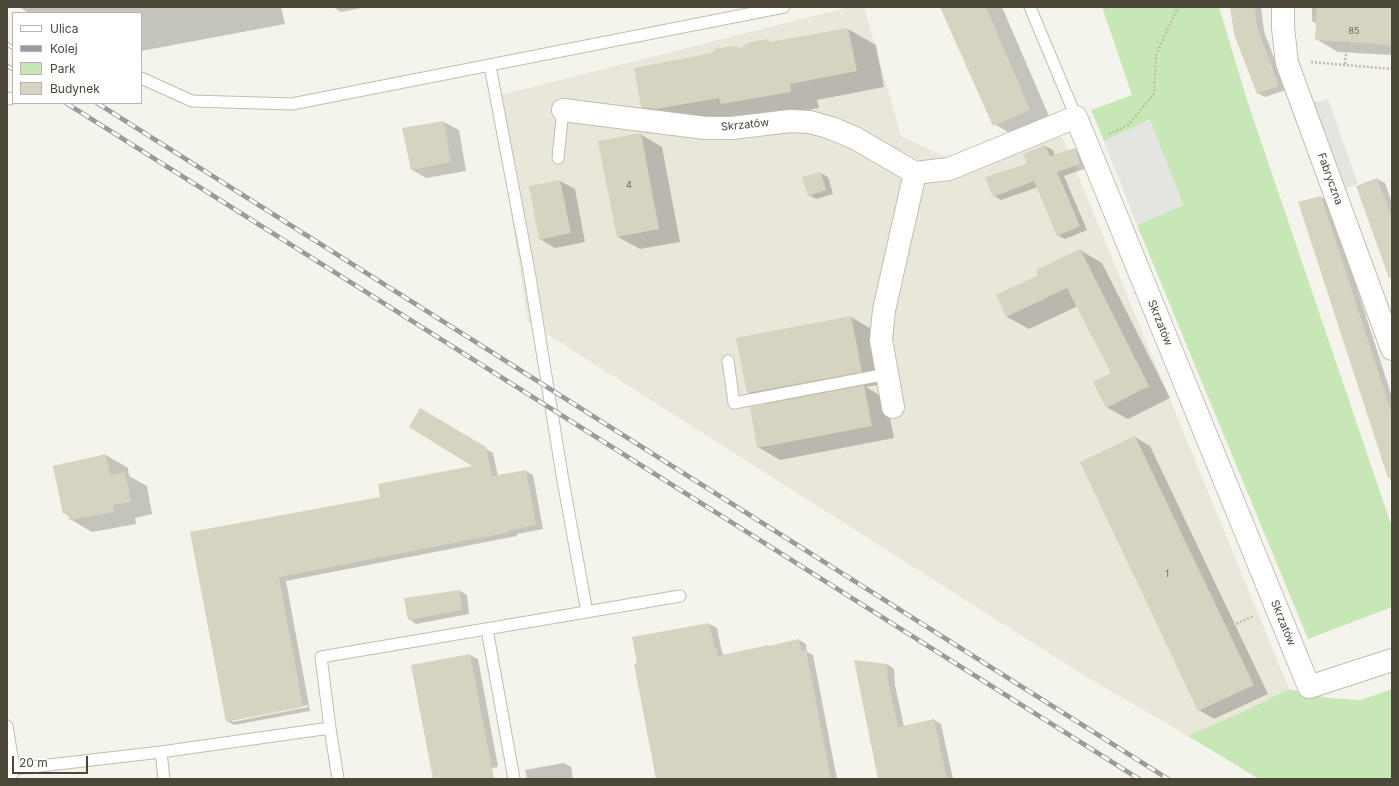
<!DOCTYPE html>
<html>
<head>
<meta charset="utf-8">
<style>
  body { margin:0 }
  #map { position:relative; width:1399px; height:786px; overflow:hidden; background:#f5f4ec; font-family:Inter,sans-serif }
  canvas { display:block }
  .frame { position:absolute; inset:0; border:8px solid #4a4739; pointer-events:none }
  .legend { position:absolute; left:12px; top:12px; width:130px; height:92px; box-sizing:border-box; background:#fff; border:1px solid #b7b5b0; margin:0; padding:5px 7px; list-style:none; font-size:12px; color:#4a4739 }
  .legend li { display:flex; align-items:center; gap:8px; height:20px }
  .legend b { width:20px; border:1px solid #b7b5b0 }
  .scale { position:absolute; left:12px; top:756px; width:76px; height:18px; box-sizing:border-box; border:2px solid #4a4739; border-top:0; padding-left:5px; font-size:12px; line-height:14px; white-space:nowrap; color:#4a4739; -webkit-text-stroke:3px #fff; paint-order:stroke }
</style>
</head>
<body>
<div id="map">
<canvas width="1399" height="786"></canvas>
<div class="frame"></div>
<ul class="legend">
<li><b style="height:5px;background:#fff"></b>Ulica</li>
<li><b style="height:5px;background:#9a9a9a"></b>Kolej</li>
<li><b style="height:11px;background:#c7e8b6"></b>Park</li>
<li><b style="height:11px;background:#d7d3c1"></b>Budynek</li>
</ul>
<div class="scale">20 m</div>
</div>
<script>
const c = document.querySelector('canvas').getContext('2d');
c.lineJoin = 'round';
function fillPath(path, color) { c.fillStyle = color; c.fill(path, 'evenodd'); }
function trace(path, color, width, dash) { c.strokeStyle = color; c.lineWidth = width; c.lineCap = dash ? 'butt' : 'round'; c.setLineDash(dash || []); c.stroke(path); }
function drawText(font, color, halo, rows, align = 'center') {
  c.font = font + ' Inter,sans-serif'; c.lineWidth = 3; c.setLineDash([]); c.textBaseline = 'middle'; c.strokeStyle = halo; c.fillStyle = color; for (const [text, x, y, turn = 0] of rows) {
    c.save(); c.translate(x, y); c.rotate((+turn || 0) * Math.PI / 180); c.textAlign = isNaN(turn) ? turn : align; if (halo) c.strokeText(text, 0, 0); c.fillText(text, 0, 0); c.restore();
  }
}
fillPath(new Path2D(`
  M849,7H864L901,136L952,160L1054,117L1289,689L1242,712L1188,736L1085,676L528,322L493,97Z`), '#e9e7da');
fillPath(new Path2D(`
  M1102,7H1219L1247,100L1392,527V607L1308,639L1137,225L1183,205L1150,120L1104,141L1091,110L1132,95Z
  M1289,689L1328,698L1361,700L1392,689V779H1259L1188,736L1242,712Z`), '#c7e8b6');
fillPath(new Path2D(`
  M1328,99L1358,184L1341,190L1309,100L1319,102Z
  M1150,119L1183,205L1137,225L1104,141Z`), '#e4e4e0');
fillPath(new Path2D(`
  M19,7H281L285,24L141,51V13H29Z
  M333,7H366L341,12Z
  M951,7H1002L1052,123L1015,136L992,123Z
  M1231,7H1261L1264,31L1286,90L1265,97L1257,93Z
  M1312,7H1392V55L1338,52L1316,39L1317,24L1312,21Z
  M848,29L876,45L884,87L817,100L819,108L750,120L741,115L685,125L670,123L642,107L742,50Z
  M444,122L459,130L466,171L426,178L411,169Z
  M640,134L662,147L680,242L640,249L618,237Z
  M1045,146L1053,150L1055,156L1074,149L1082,153L1087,168L1064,176L1087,230L1065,239L1057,235L1038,187L1001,200L994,196L1028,164Z
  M821,173L828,177L833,194L816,199L809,195Z
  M1377,179L1385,183L1392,203V275Z
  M560,181L575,189L585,242L555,248L540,239L530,187Z
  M1321,197L1329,201L1392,397V484L1379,447Z
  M1080,250L1102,263L1170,398L1128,419L1106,407L1112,374L1078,306L1029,329L1007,317L998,296L1039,276Z
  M851,317L873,330L883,384L866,387L886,399L894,438L780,460L758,447L769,405L748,393Z
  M421,409L493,453L498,476L526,471L533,475L543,529L517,534V536L286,581L310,711L234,725L227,721L191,533L381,498L475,466ZM308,705V707L232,722V720Z
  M1135,437L1150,446L1268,694L1214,719L1199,710Z
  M106,455L128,468L129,476L147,486L152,514L135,518L136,524L92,532L70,519L69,516L64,513Z
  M460,591L467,595L469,614L416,624L409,619Z
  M709,624L717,628L722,652L724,655L770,647L799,640L806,644L807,652L813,655L837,779H657L633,638Z
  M470,655L478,659L498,767L492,768L494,779H434Z
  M887,664L894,669L895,685L904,727L934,720L941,724L953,779H879Z
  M564,763L571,767L573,779H527L525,770Z`), '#0003');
fillPath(new Path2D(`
  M940,7H986L1030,110L993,126Z
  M1230,7H1255L1257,27L1279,86L1257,94L1234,34Z
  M1317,7H1392V45L1315,40Z
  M848,28L857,71L790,84L791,92L721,104L719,98L656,109L641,107L634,68L712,53L715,49L733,46L741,48L748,43L766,39L770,42Z
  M444,121L451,162L411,170L402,128Z
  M641,133L659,229L617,237L598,141Z
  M1045,145L1050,156L1075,148L1080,164L1057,172L1080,226L1057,236L1034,181L993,197L985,177L1027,164L1023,154Z
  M821,172L826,190L808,196L802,177Z
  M1377,178L1392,218V278H1389L1356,186Z
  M560,180L571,233L539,240L529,186Z
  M1321,196L1392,414V477L1388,478L1298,202Z
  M1080,249L1149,386L1106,408L1093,382L1111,373L1067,288L1006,317L996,295L1038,275L1036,270Z
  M851,316L862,372L747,393L736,338Z
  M864,385L872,426L757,448L750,407Z
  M420,408L486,447L492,476L526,470L536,525L510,530V532L279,577L303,707L226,722L190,532L380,497L378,484L472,466L409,427Z
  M1135,436L1254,685L1198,711L1080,462Z
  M106,454L110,475L125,472L131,502L113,505L114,512L69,520L68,513L63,514L53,466Z
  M460,590L462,610L408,620L404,598Z
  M709,623L715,648H717L718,656L768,645L769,646L799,639L801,651L806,650L831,779H656L634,664L637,663L632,637Z
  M470,654L494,779H433L411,665Z
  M854,660L887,664L888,680L898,727L934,719L947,779H878Z`), '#d7d3c1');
const lane = new Path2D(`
  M1030,7L1076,117
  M490,66L529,271L563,481L587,612
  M141,78L192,101L292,104L784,7
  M7,99L13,98
  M558,158L563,110
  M728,361L734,403L887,374
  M487,629L514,779
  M7,726L14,769L10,779
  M161,752L164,779
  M14,769L161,752L330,728
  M338,779L330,728L321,657L680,596`);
const street = new Path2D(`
  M1283,7V28L1287,63L1392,349
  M563,110L705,128H732L790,121L810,122L831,128L855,138L915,173L949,169L1076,117L1309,687L1392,660
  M893,407L881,340L884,310L915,173`);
trace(lane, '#c1beae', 13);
trace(street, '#c1beae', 24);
trace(new Path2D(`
  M1311,62L1392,69
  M1345,64L1347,42
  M1109,134L1128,125L1154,94L1156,55L1178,7
  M1229,627L1254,616`), '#c2bda0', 2.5, [2, 2]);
trace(lane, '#fff', 11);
trace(street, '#fff', 22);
const rail = new Path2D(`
  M7,44L13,48
  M7,66L13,69
  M66,103L1139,779
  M97,103L1168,779`);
trace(rail, '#9a9a9a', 4.5);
trace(rail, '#fff', 3, [9]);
drawText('9px', '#6d6a5b', null, [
  ["85",1354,31],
  ["4",629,185],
  ["1",1167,574]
]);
drawText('11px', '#4a4739', '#fff', [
  ["Skrzatów",745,125,-6],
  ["Fabryczna",1330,179,70],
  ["Skrzatów",1160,323,68],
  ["Skrzatów",1283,623,68]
]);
</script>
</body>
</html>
